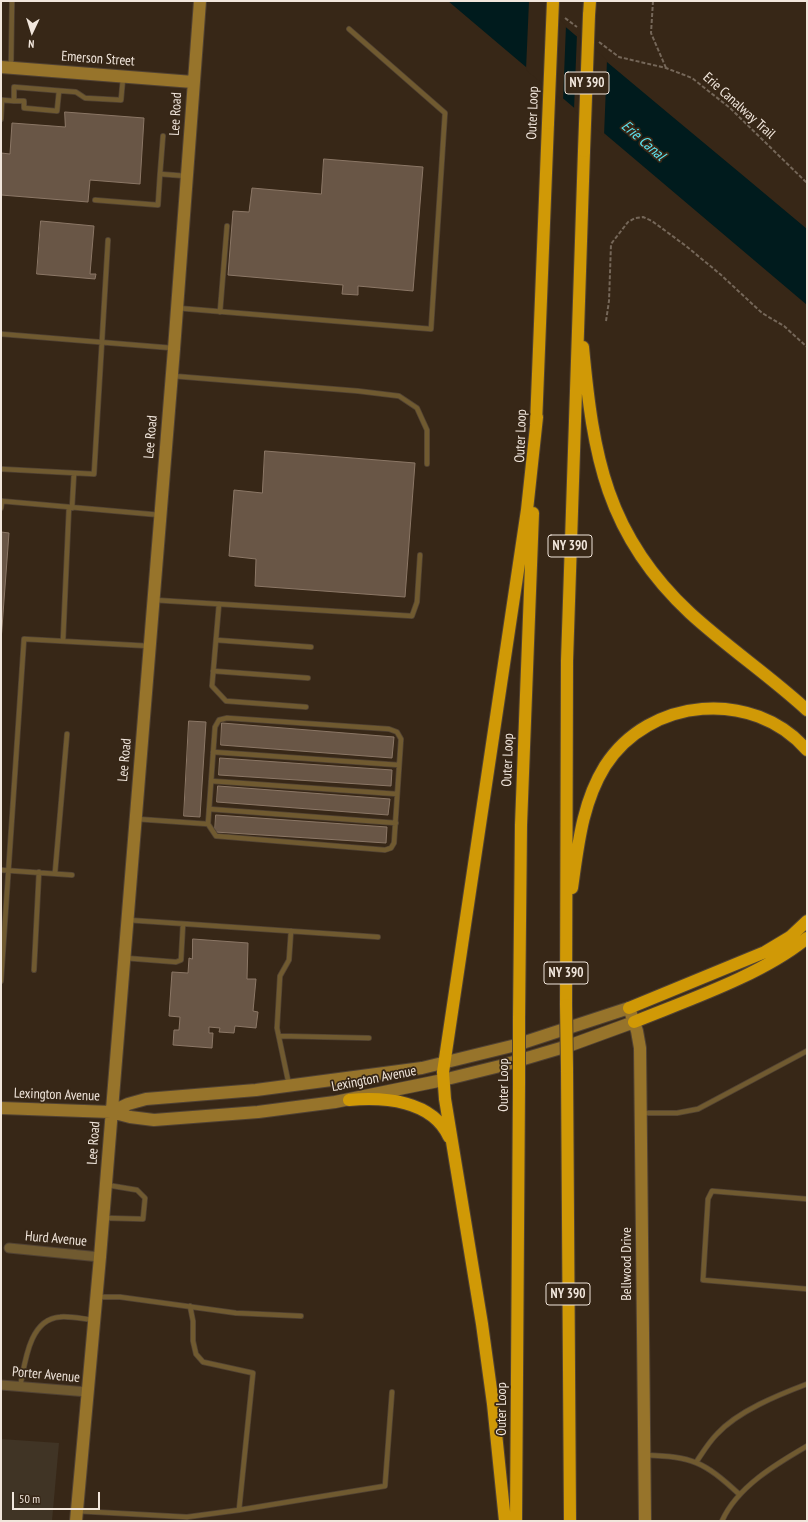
<!DOCTYPE html>
<html>
<head>
<meta charset="utf-8">
<style>
  body { margin:0 }
  #map { position:relative; width:808px; height:1522px; overflow:hidden; background:#372717; font-family:"PT Sans Narrow",sans-serif }
  canvas { display:block }
  .frame { position:absolute; inset:0; border:2px solid #f1e6dc; pointer-events:none }
  .north { position:absolute; left:12px; top:12px; width:40px; height:40px; -webkit-text-stroke:3px #372717; paint-order:stroke; rotate:184deg; font-size:11px; font-weight:700; line-height:16px; text-align:center; color:#f1e6dc }
  .north::after { content:''; display:block; margin:auto; width:14px; height:18px; background:#f1e6dc; clip-path:polygon(50% 0,100% 100%,50% 72%,0 100%) }
  .scale { position:absolute; left:12px; top:1492px; width:88px; height:18px; box-sizing:border-box; border:2px solid #f1e6dc; border-top:0; padding-left:5px; font-size:12px; line-height:14px; white-space:nowrap; color:#f1e6dc; -webkit-text-stroke:3px #372717; paint-order:stroke }
</style>
</head>
<body>
<div id="map">
<canvas width="808" height="1522"></canvas>
<div class="frame"></div>
<div class="north">N</div>
<div class="scale">50 m</div>
</div>
<script>
const c = document.querySelector('canvas').getContext('2d');
c.lineJoin = 'round';
function fillPath(path, color) { c.fillStyle = color; c.fill(path, 'evenodd'); }
function trace(path, color, width, dash) { c.strokeStyle = color; c.lineWidth = width; c.lineCap = dash ? 'butt' : 'round'; c.setLineDash(dash || []); c.stroke(path); }
function drawText(font, color, halo, rows, align = 'center') {
  c.font = font + ' "PT Sans Narrow",sans-serif'; c.lineWidth = 3.5; c.setLineDash([]); c.textBaseline = 'middle'; c.strokeStyle = halo; c.fillStyle = color; for (const [text, x, y, turn = 0] of rows) {
    c.save(); c.translate(x, y); c.rotate((+turn || 0) * Math.PI / 180); c.textAlign = isNaN(turn) ? turn : align; if (halo) c.strokeText(text, 0, 0); c.fillText(text, 0, 0); c.restore();
  }
}
fillPath(new Path2D(`
  M1,1439L59,1443L52,1521H1Z`), '#403425');
fillPath(new Path2D(`
  M448,1H535C625,78 717,153 807,229V305Z`), '#001b1d');
fillPath(new Path2D(`
  M529,1H538L566,25L563,101L526,70Z
  M577,34L607,60L604,136L574,110Z`), '#372717');
const building = new Path2D(`
  M65,112L144,118L140,184L90,180L88,202L1,195V153L10,154L12,123L65,127Z
  M324,159L423,167L413,291L358,286V295L342,294L343,285L228,275L233,211L249,212L252,188L321,194Z
  M41,221L94,226L90,274H96L95,279L37,274Z
  M265,451L415,463L405,597L255,586L256,559L229,556L234,490L262,493Z
  M1,532L9,533L1,641Z
  M189,721L206,722L200,817L184,816Z
  M222,723L394,737L392,758L221,745Z
  M220,758L392,770L391,786L219,775Z
  M218,786L390,799L388,815L217,802Z
  M216,815L387,827L386,843L215,832Z
  M193,939L248,943L247,979H256L253,1011L258,1012L256,1028L235,1026L234,1033L219,1032L220,1028L209,1027V1033H213L212,1048L173,1045L174,1030H179L180,1017L169,1016L172,972L188,973L189,958L192,959Z`);
fillPath(building, '#695646');
trace(building, '#8b7766', 1);
const lane = new Path2D(`
  M11,67L12,1
  M14,101H24V108L57,111L59,91
  M1,119L2,100L14,101V87L76,92L85,98L121,100L123,78
  M160,174L163,136
  M95,200L158,205L160,174L186,176
  M177,308L431,329L445,113L349,29
  M220,312L227,226
  M1,334L172,348
  M173,376L358,391L399,396L417,408L427,430V464
  M1,469L94,474L108,240
  M1,501L160,515
  M1,508L2,501
  M72,508L74,473
  M154,600L412,616L417,602L420,555
  M219,604L212,686L226,701L306,707
  M216,640L311,647
  M63,641L69,507
  M213,671L308,678
  M213,752L399,765
  M211,781L397,794
  M209,809L396,823
  M137,819L208,824L215,727L219,720L227,718L389,729L397,732L401,739L394,843L391,848L385,850L216,836L208,824
  M1,870L72,875
  M55,873L67,734
  M128,920L378,937
  M125,958L176,962L181,960L183,924
  M34,970L39,872
  M1,981L24,639L149,646
  M279,1036L369,1038
  M289,1085L277,1028L280,976L289,960L291,931
  M642,1113H677L698,1109L807,1051
  M807,1199L712,1191L708,1199L703,1280L807,1289
  M105,1218L143,1219L145,1198L137,1190L107,1185
  M98,1297H120L236,1313L301,1316
  M20,1387C25,1363 29,1319 60,1317C71,1316 83,1319 94,1320
  M645,1455C693,1457 703,1461 739,1494
  M697,1461C703,1452 709,1442 717,1434C738,1411 778,1395 807,1384
  M239,1510L385,1486L392,1392
  M77,1511L187,1517L239,1510L253,1373L203,1362L196,1354L193,1341V1321L190,1306
  M722,1521C737,1487 776,1464 807,1446`);
const street = new Path2D(`
  M9,1248L100,1257
  M1,1385L88,1392`);
const secondary = new Path2D(`
  M1,67L193,82
  M1,1108L111,1112L130,1117L154,1120L258,1112L335,1102L443,1080L500,1066L571,1045L634,1022
  M111,1112L128,1104L146,1099L256,1090L422,1068L516,1045L629,1008L637,1031L640,1048L645,1521
  M76,1521L100,1257L174,349L200,1`);
const highway = new Path2D(`
  M589,15L590,1
  M583,347C593,455 606,535 690,613C727,647 770,676 807,710
  M536,424L548,123
  M572,888C578,846 582,803 605,766C649,697 753,688 807,750
  M566,1005L567,661L584,151
  M629,1008L765,952L790,937L807,921
  M519,1019L521,825L533,513
  M634,1022C688,1000 762,975 807,938
  M567,1068L570,1521
  M349,1100C384,1097 432,1100 449,1137
  M505,1521L493,1404L482,1324L445,1099L443,1072L527,510L537,417
  M516,1521L519,1083`);
trace(lane, '#514233', 6);
trace(street, '#514233', 11);
trace(secondary, '#514233', 14);
trace(highway, '#514233', 14);
trace(new Path2D(`
  M653,1L651,33L666,68
  M565,18L577,27
  M599,42L619,57L666,68L692,78L730,108L807,183
  M606,321L609,301L611,244L628,222L635,218L643,217L652,221L686,246L720,274L762,313L784,326L807,347`), '#756759', 2, [4, 2]);
trace(lane, '#705a30', 4.5);
trace(street, '#705a30', 9);
trace(secondary, '#97742b', 12);
trace(highway, '#d09906', 12);
const highwayBridge = new Path2D(`
  M548,123L553,1
  M584,151L589,15
  M566,1005L567,1068
  M519,1083V1019`);
trace(highwayBridge, '#514233', 14, []);
trace(highwayBridge, '#d09906', 12);
for (const [x, y, w] of [
  [587,83,44],
  [570,546,44],
  [566,973,44],
  [568,1294,44]
]) { const box = new Path2D(); box.roundRect(x - w / 2, y - 11, w, 22, 3); c.fillStyle = '#372717'; c.fill(box); trace(box, '#f1e6dc', 1); }
drawText('bold 13px', '#f1e6dc', null, [
  ["NY 390",587,83],
  ["NY 390",570,546],
  ["NY 390",566,973],
  ["NY 390",568,1294]
]);
drawText('14px', '#f1e6dc', '#372717', [
  ["Emerson Street",98,59,4],
  ["Erie Canalway Trail",739,106,42],
  ["Outer Loop",533,113,-88],
  ["Lee Road",176,114,-87],
  ["Outer Loop",521,436,-88],
  ["Lee Road",151,437,-85],
  ["Lee Road",125,760,-85],
  ["Outer Loop",508,760,-88],
  ["Lexington Avenue",374,1079,-11],
  ["Outer Loop",504,1085,-90],
  ["Lexington Avenue",57,1095,2],
  ["Lee Road",94,1143,-86],
  ["Hurd Avenue",56,1239,5],
  ["Bellwood Drive",627,1264,-90],
  ["Porter Avenue",46,1375,5],
  ["Outer Loop",502,1409,-90]
]);
drawText('italic 15px', '#5ee4f0', '#372717', [
  ["Erie Canal",643,141,41]
]);
</script>
</body>
</html>
